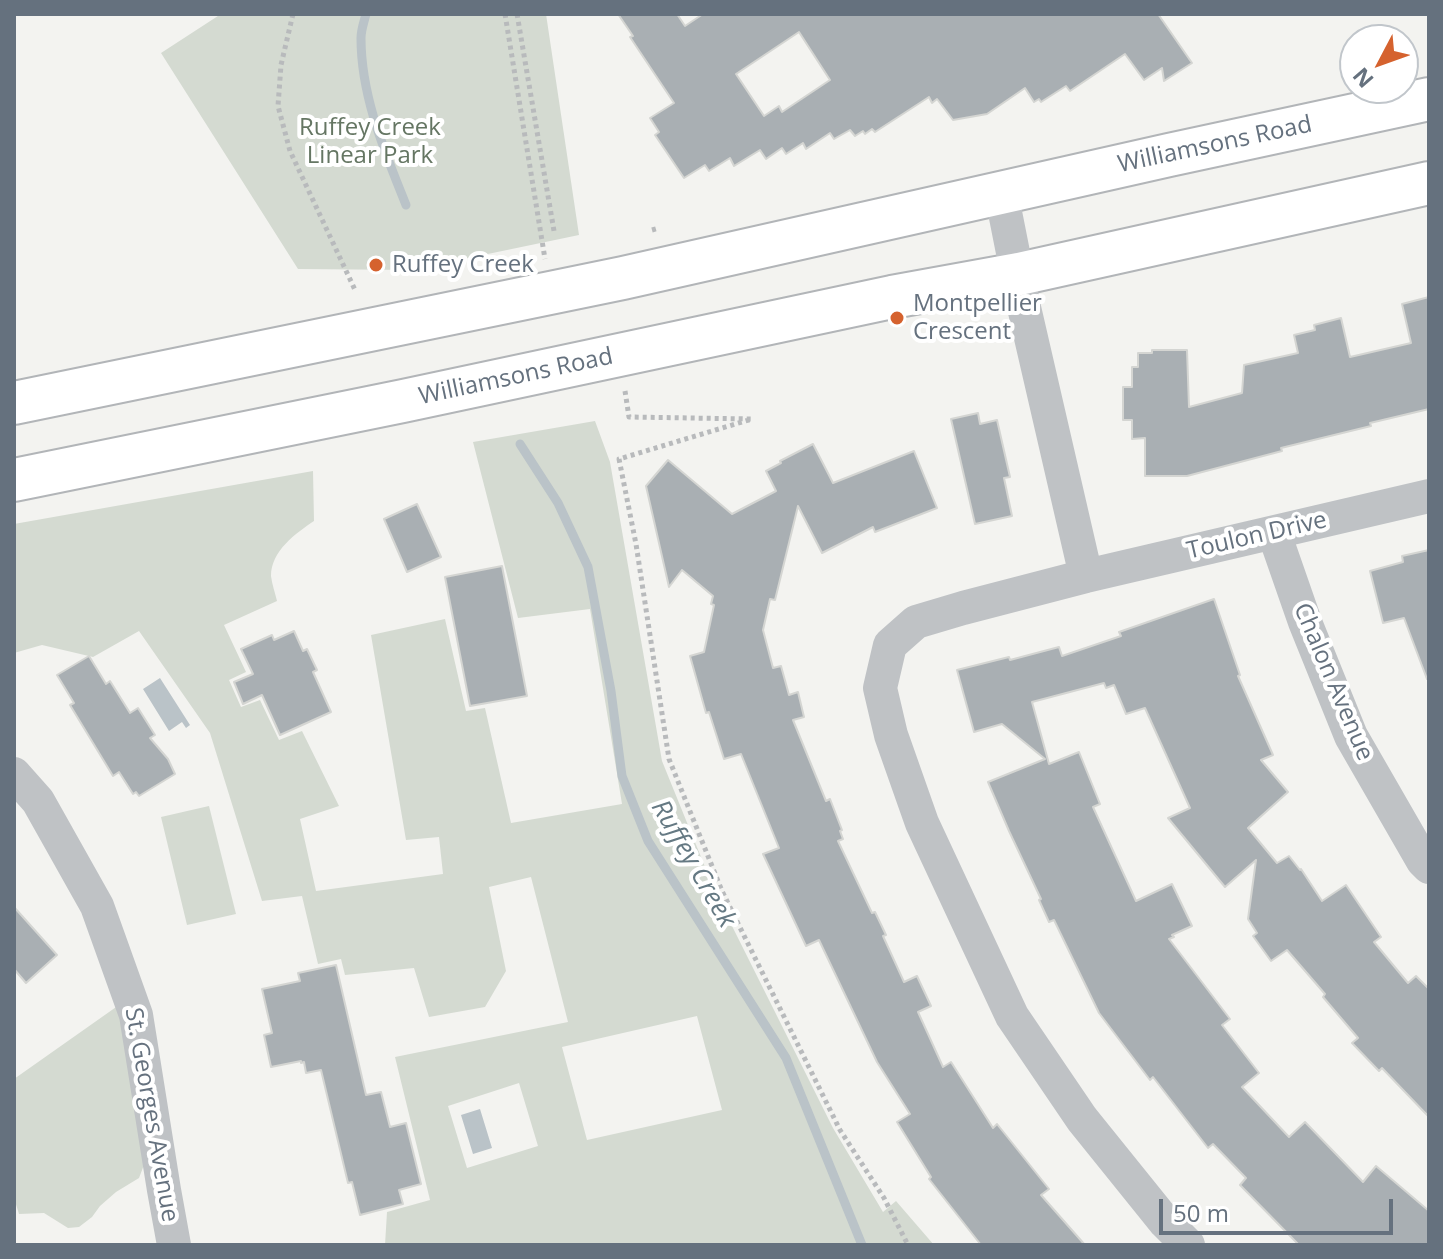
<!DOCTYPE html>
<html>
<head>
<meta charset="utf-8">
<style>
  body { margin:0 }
  #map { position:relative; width:1443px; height:1259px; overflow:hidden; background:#f3f3f0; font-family:"Open Sans",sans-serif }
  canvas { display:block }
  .frame { position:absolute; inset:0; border:16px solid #65717e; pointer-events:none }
  .north { position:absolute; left:1339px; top:24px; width:80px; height:80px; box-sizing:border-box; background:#fff; border:2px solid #c1c6cb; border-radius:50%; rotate:229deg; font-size:22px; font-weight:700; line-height:32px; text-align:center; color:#65717e }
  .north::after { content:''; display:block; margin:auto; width:28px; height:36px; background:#d5622e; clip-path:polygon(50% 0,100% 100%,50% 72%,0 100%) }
  .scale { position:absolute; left:1159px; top:1199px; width:234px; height:36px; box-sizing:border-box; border:4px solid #65717e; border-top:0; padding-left:10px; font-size:24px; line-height:28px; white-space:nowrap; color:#65717e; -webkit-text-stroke:6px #fff; paint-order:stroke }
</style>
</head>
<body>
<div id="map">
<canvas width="1443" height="1259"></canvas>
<div class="frame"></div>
<div class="north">N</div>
<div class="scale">50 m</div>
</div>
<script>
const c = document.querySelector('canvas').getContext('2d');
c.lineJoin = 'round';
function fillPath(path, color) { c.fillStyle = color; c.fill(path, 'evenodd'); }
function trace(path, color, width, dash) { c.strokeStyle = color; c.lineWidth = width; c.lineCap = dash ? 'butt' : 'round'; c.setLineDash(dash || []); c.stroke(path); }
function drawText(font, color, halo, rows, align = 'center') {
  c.font = font + ' "Open Sans",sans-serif'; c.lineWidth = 8; c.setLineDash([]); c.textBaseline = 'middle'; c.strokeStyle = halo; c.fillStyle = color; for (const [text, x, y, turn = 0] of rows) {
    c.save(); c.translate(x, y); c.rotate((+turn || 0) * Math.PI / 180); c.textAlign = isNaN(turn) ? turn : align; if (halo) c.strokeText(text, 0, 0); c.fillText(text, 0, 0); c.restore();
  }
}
fillPath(new Path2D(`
  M221,14H546L579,235L411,270L298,269L161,53Z
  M595,421L610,462L662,761L716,894L833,1128L883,1212L896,1201L934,1245H385L387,1212L430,1200L395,1057L568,1022L531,877L489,887L506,971L485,1007L429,1017L414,968L345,975L341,959L318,964L302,896L262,901L210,733L139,631L93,657L42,645L14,653V524L313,471L314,521C296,533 271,551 271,576C272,584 275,593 277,601L224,625L246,672L229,680L241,707L260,700L279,740L302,731L339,806L300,819L316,891L443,874L439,837L406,840L371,635L445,619L466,711L485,708L511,823L622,804L590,609L518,618L473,442ZM697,1016L722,1110L587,1140L562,1047ZM519,1083L538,1146L467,1168L448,1106Z
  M209,806L236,914L187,925L161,817Z
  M119,1005L147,1157L139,1178L116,1192L100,1206L92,1217L79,1227L68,1228L44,1213L19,1214L14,1198V1079Z`), '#d4dad1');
fillPath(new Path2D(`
  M160,678L190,725L186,728L182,722L169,731L143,689Z
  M480,1109L492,1148L473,1154L461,1115Z`), '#bac3c8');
trace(new Path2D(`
  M366,14C364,22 361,30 361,38C361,97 385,152 406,205
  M520,444L558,503L588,567L611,691L622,776L648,841L786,1058L862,1245`), '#bac3c8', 9);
const building = new Path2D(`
  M618,14H677L685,26L703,14H1158L1192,63L1164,81L1162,68L1144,80L1125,54L1070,91L1066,86L1041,102L1039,99L1034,102L1025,88L987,114L953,120L937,99L932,103L929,97L875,132L872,129L865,134L863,131L855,136L850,130L834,139L830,133L806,149L803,143L786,154L782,148L766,159L760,150L734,166L730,158L709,171L705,165L684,178L655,135L659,132L650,118L674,103L630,37L633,36ZM799,32L830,80L782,112L779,106L764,116L736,74Z
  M1429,297V409L1370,423L1371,426L1281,448L1282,451L1187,476H1145V438L1132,439V420H1123V387H1132V367H1138V353H1152V350H1187L1189,407L1242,393L1244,365L1298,353L1294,335L1315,330L1314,325L1341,318L1350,357L1411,343L1402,304Z
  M978,413L980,424L997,420L1010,477L1004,478L1012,516L975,524L951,419Z
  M813,444L833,483L914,451L937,508L875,532L873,527L822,553L798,506L775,600L770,599L763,630L773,668L781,666L789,695L798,692L804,717L793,720L826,801L830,799L842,830L840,831L843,839L838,841L872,913L875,912L886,935L883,936L904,982L917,976L931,1006L918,1012L943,1067L951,1062L993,1128L997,1124L1049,1189L1041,1195L1085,1245H981L929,1179L931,1177L897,1122L910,1114L877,1062L819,940L806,946L763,854L779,848L741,754L724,759L709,712L706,713L690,656L704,652L714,605L711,604L713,596L682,570L669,587L646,486L668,460L732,514L776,491L766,471L781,463L780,461Z
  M417,504L441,557L407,572L384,519Z
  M1429,550V678L1427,679L1404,618L1383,623L1370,571L1403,562L1402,556Z
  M502,566L527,696L470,706L445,577Z
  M1214,599L1240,675L1238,676L1273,755L1261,760L1288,792L1248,828L1277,863L1289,856L1300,870L1301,869L1322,901L1346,885L1381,937L1374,942L1408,983L1416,976L1429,989V1117L1382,1068L1379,1071L1352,1043L1358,1038L1323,997L1325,994L1287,950L1271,961L1253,936L1257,933L1248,919L1256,860L1225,887L1168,818L1190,808L1145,708L1126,714L1114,685L1106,688L1104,683L1032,702L1049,764L1079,752L1100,804L1093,807L1136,901L1172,884L1192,926L1172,935L1174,937L1169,939L1230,1019L1222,1025L1259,1073L1242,1087L1289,1137L1305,1122L1363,1182L1376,1166L1429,1211V1245H1299L1240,1185L1246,1178L1213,1144L1208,1148L1153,1077L1150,1080L1099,1013L1054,920L1049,922L1039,900L1041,899L1009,831L988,782L1045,759L1002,724L974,732L957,670L1009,657L1010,660L1059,647L1062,656L1121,636L1119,632Z
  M294,631L303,651L307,649L317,670L313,672L331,712L280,735L262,695L243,704L234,682L253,674L241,649L272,635L274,640Z
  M89,656L106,684L110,681L130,713L138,708L155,735L150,738L168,759L175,774L139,796L136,792L133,794L119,772L113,776L70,705L74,703L57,675Z
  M14,907L57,955L26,983L14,969Z
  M336,965L366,1095L381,1092L390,1127L406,1123L421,1184L399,1190L403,1204L360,1215L352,1182L348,1183L321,1070L306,1073L304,1062L301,1063V1061L271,1067L264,1035L272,1033L262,989L300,981L298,973Z`);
fillPath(building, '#a9afb3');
trace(building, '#d4d5d2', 2);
const major = new Path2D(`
  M14,403L623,278L1169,155L1429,99
  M14,480L403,401L892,297L1019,274L1429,183`);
trace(major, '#b2b5b8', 46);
trace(new Path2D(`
  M293,14L281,65L278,106L290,151L356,292
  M505,14L545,259
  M517,14L554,231
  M652,230L659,228
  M625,391L629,417L752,419L619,459L636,544L669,759L722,891L840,1130L884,1198L908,1245`), '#b8babc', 5, [4, 4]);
trace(new Path2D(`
  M1001,192L1023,303L1086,576
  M1274,533L1305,622L1351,736L1423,861L1429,867
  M14,774L38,801L97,906L136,1015L164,1190L174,1245
  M1188,1245L1165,1222L1082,1119L1012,1016L922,823L891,735L880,688L890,645L916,622L963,608L1086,576L1429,496`), '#bfc2c5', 34);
trace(major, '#fff', 42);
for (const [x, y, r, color] of [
  [376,265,8,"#d5622e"],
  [897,318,8,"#d5622e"]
]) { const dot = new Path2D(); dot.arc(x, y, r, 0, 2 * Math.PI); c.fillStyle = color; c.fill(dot); trace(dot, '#fff', 3); }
drawText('24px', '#657663', '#fff', [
  ["Ruffey Creek",370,128],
  ["Linear Park",370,156]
]);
drawText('24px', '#65717e', '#fff', [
  ["Williamsons Road",1215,145,-12],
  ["Williamsons Road",516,377,-12],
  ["Toulon Drive",1257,536,-13],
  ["Chalon Avenue",1333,682,67],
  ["St. Georges Avenue",151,1115,80]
]);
drawText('24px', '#65717e', '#fff', [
  ["Ruffey Creek",392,265],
  ["Montpellier",913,304],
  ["Crescent",913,332]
], 'left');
drawText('italic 26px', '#657983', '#fff', [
  ["Ruffey Creek",693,864,60]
]);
</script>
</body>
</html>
